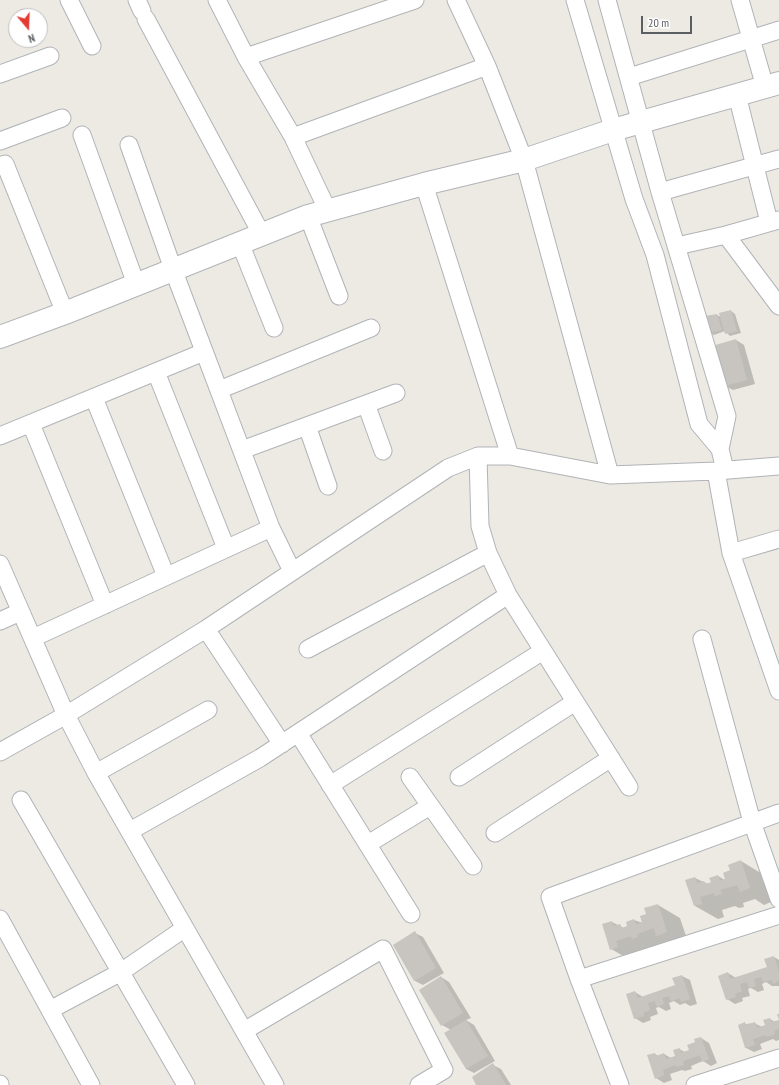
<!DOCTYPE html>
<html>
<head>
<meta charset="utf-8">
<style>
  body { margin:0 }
  #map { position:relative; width:779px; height:1085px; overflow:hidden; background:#edeae3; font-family:"PT Sans Narrow",sans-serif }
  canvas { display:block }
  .north { position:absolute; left:8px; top:8px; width:40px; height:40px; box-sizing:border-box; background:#fff; border:1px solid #bdbfc1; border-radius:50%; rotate:161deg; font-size:11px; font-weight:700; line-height:16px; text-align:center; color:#5b5f63 }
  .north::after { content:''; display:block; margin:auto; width:14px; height:18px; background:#e23b34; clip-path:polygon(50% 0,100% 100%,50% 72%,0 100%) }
  .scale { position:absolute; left:641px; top:16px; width:51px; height:18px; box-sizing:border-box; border:2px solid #5b5f63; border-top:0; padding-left:5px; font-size:12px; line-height:14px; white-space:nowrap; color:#5b5f63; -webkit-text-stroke:3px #fff; paint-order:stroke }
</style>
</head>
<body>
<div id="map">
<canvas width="779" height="1085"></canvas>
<div class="north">N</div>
<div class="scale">20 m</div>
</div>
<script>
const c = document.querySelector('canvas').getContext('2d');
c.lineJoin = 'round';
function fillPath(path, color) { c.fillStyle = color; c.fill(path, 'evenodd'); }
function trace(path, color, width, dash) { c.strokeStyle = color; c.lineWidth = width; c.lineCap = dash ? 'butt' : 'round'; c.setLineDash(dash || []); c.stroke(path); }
fillPath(new Path2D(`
  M731,311L735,314L741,333L730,336L725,331L714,335L710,333L717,315L721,317Z
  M736,340L744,345L755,384L733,390L725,386Z
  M741,861L764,875L773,901L764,905L755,899L743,903L744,907L739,908L735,906L722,910L724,917L718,919L695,906V878L708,884L712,883L718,876L725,880Z
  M658,905L680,918L689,945L634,962L611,949L612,922L624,928L628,927L627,922L634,920L643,923L648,915Z
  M415,933L423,937L444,973L423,985L415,981L394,945Z
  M774,957L779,960V986H772L766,982L762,984L764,990L758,992L751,988L748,989L750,996L742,998L743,1001L735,1004L727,999L728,973L736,978L768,967Z
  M682,976L690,980L697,1004L690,1006L685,1003L680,1005L674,1001L669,1003L671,1009L666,1011L659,1007L656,1008L658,1014L650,1017L651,1020L643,1023L635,1018V992L643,997L676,986Z
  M441,977L449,982L471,1018L466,1020L474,1025L495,1061L474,1073L466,1069L451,1030L442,1025Z
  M770,1019L775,1022L779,1021V1040L776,1041L773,1039L760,1044L762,1049L754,1052L746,1048L739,1025L754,1023L762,1027L766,1026Z
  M701,1038L709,1043L717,1063L711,1066L703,1061L691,1066L692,1069L685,1071L682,1070L670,1074L672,1080L664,1083L656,1078L655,1054L658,1056L664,1054L671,1058L676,1056L679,1049L685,1052L690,1051Z
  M493,1065L501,1069L511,1085H477Z`), '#0003');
fillPath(new Path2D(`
  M731,310L737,331L725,334L719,313Z
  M717,314L722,330L709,333L705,316Z
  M736,339L747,380L725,386L712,346Z
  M741,860L750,888L740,892L737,885L720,890L722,894L715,896L714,893L700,897L702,904L694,906L685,880L695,877L697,883L704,881L706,884L711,882L709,878L718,875L720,881L725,879L723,873L730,870L728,865Z
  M658,904L667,932L656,936L654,928L637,934L638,937L632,939L631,936L616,941L618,947L610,950L602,924L612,921L614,926L620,924L622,928L627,926L626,922L634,919L636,924L642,923L640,916L646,914L644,908Z
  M415,931L436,968L414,981L393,945Z
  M774,956L779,972V981L773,984L772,980L763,982L761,977L754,979L756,986L749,988L747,982L740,984L742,991L735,994L736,997L726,1000L718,976L728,972L730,979L767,967L764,959Z
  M682,975L690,999L681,1002L680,998L671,1001L669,996L662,998L664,1004L657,1007L655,1001L648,1003L650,1010L643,1013L644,1016L634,1019L626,994L635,991L638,998L675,985L672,978Z
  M441,976L463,1013L441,1026L419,990Z
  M777,1014H779V1029L774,1031L775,1034L767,1037L765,1035L753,1039L755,1045L745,1048L738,1025L745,1022L746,1025L755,1022L757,1028L765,1025L763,1020L770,1018L771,1022L779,1020Z
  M466,1020L488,1056L466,1069L444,1033Z
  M701,1037L709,1059L702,1062L700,1055L683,1061L684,1065L676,1067L675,1065L663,1070L664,1075L655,1079L647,1055L655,1053L656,1056L664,1053L666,1059L675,1056L673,1050L680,1048L681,1053L689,1050L687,1045L695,1042L694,1039Z
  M493,1063L506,1085H476L472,1077Z`), '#c8c5c0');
const minor = new Path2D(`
  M69,0L92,46
  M137,0L142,11
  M217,0L246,57L293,137L328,211
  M456,0L487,66
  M575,0L634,199L655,255L699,424L720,449
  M607,0L660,192L727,416L720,449L725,470
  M740,0L765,87
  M146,19L262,235
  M246,57L415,0
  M0,74L50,56
  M629,77L779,30
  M737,95L769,222
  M82,135L136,284
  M293,137L487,66L524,160L610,475
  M0,141L62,118
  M129,145L173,269L271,528L292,571
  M5,164L65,313
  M424,184L510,456
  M660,192L779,159
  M308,216L339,296
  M726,235L779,306
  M240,243L274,328
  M677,246L726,235L779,220
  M156,372L226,548
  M219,390L371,328
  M94,398L166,576
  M366,404L383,451
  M31,424L105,605
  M307,426L328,486
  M0,436L204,352
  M242,450L396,393
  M478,456L480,526L488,553L508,595L629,787
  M716,471L731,553L779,691
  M731,553L779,539
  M0,564L66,715L96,773L275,1085
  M0,621L20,612
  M206,629L282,744
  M33,638L271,528
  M702,639L752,822L779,899
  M308,649L488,553
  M298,733L411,914
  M0,752L66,715L206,629L448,468L478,456H510L610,475L716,471L779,466
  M96,773L208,710
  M410,777L473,866
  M459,777L575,702
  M330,785L543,651
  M21,800L186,1085
  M130,831L260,758L508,595
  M495,833L611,758
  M368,844L430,806
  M0,919L91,1085
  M579,979L779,915
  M50,1010L121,972L185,928
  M244,1031L383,949L444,1070L419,1085
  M0,1084V1085
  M620,1085L579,979L550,897L779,813
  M695,1085L779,1058`);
const tertiary = new Path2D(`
  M0,337L65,313L308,216L424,184L524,160L613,130L779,83`);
trace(minor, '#b0b4b7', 19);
trace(tertiary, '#b0b4b7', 24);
trace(minor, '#fff', 17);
trace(tertiary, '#fff', 22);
</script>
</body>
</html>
